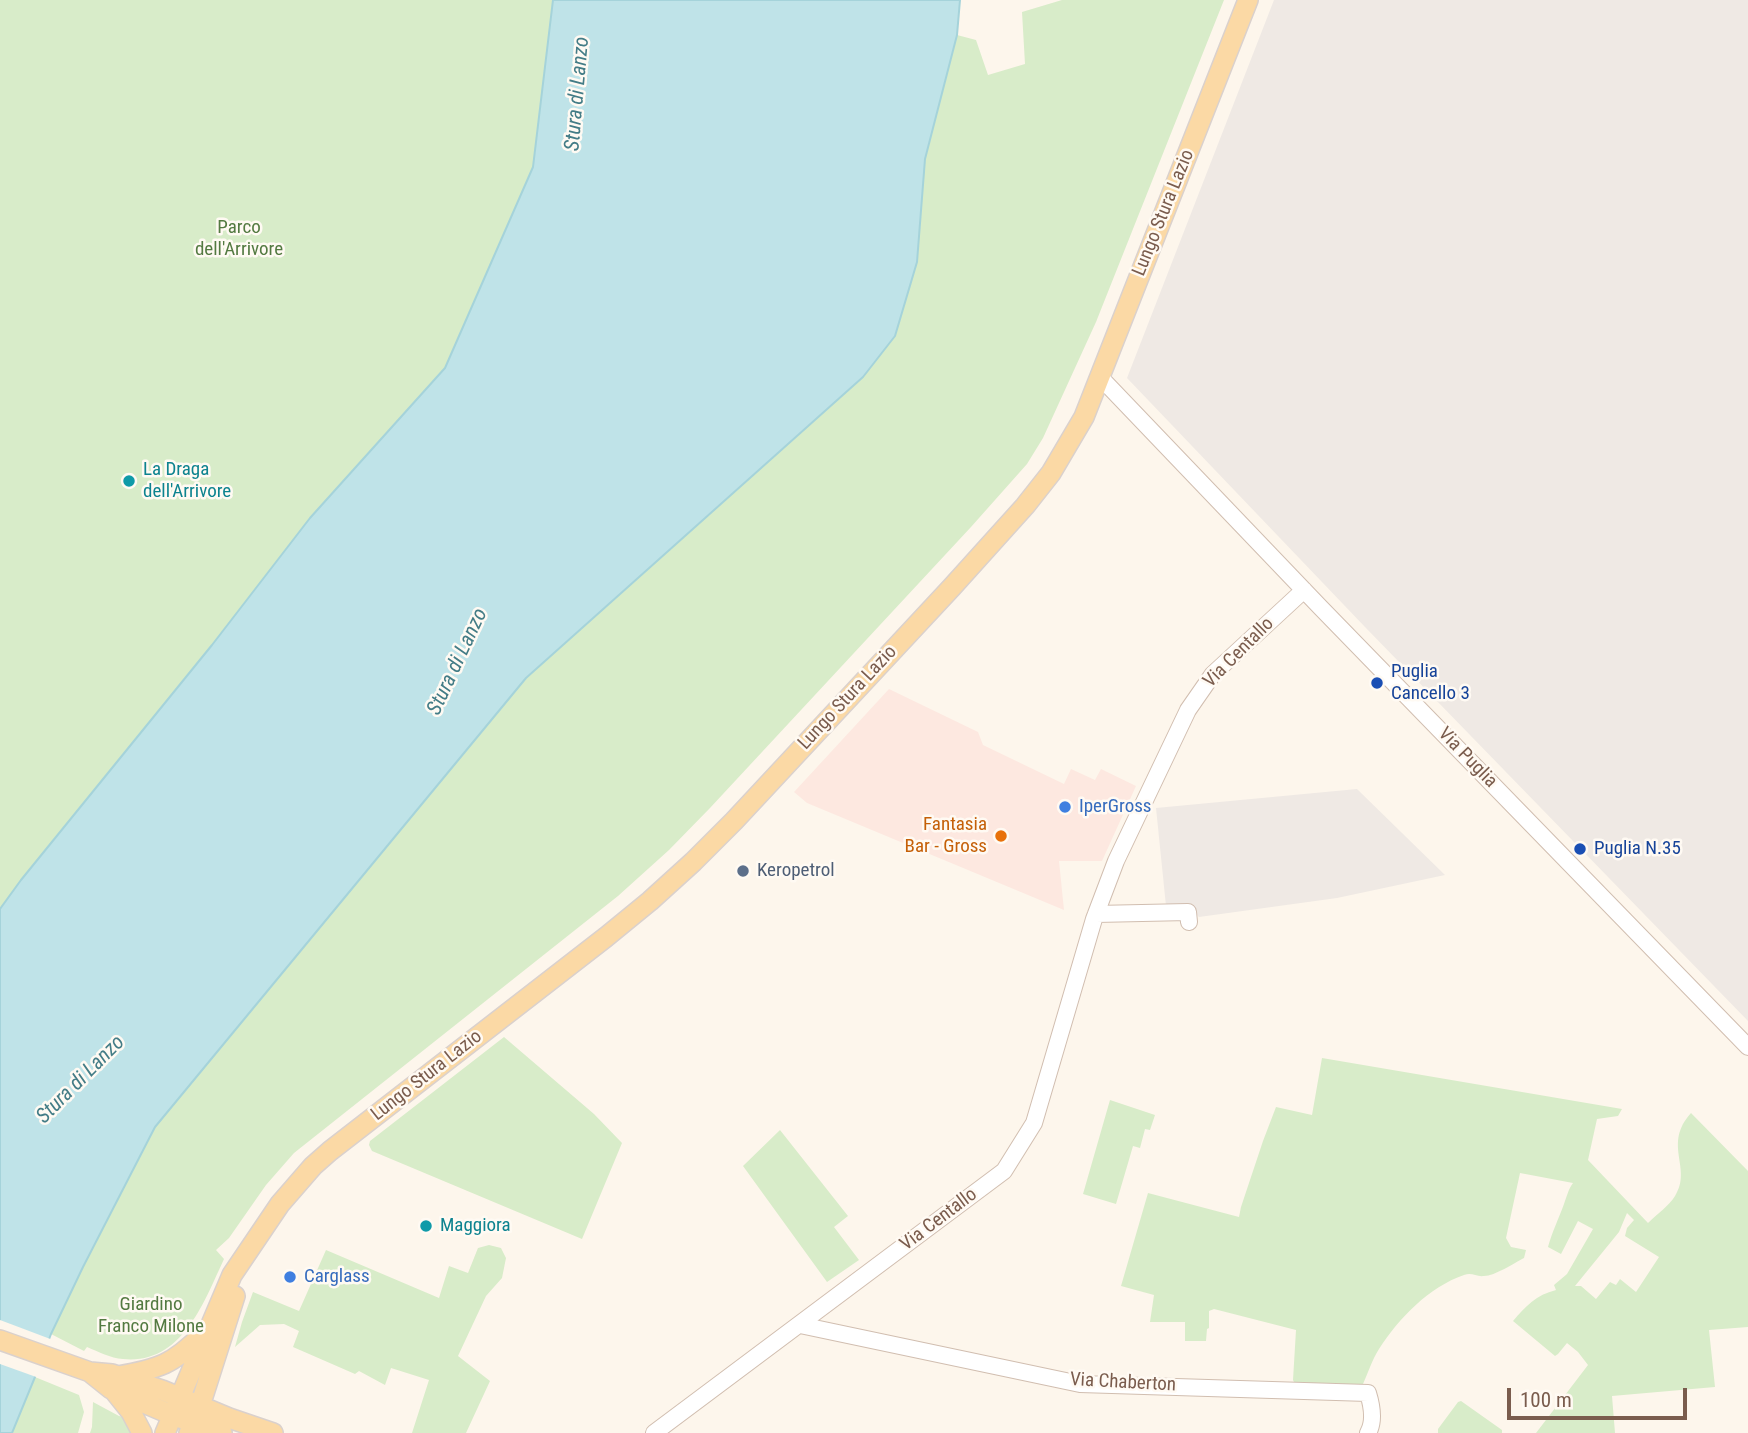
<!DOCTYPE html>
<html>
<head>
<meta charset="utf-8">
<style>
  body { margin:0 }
  #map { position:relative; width:1748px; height:1433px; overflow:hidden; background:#fdf6ec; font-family:"Roboto Condensed",sans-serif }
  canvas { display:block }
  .scale { position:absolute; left:1507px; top:1388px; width:180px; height:32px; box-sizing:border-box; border:4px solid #7a5c4d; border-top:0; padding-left:9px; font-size:21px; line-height:24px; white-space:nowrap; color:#7a5c4d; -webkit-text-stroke:5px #fffaf3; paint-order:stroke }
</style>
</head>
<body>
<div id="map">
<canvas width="1748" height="1433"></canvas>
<div class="scale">100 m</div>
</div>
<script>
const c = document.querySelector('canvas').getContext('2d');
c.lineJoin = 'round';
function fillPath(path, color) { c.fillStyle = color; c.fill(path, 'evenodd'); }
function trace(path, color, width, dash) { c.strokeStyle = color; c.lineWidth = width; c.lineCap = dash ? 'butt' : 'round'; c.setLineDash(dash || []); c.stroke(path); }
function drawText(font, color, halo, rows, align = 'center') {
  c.font = font + ' "Roboto Condensed",sans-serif'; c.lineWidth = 5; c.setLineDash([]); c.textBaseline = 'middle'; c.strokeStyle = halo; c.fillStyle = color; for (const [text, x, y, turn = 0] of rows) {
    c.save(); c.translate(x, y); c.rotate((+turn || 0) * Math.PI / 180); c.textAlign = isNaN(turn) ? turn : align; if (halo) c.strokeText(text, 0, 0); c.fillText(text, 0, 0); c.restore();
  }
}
fillPath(new Path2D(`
  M889,689L978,732L983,745L1064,784L1071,769L1095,780L1101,769L1136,786L1102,861H1059L1064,910L807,803L794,792Z`), '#fde8e0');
fillPath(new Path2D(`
  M1274,0H1748V1021L1365,627L1127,378Z
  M1357,789L1445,875L1337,898L1199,917L1189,907L1166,906L1156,808Z`), '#efe9e4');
fillPath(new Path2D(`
  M0,0H555L533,167L487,465L0,945Z
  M1062,0H1224L1096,322L1043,438L1027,464L971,527L710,808L669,850L618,896L294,1153L266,1185L229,1238L216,1250L224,1259C204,1302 182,1365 123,1359C110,1358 99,1352 87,1347L84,1351L51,1334L83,1267L155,1127L526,678L863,377L895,336L917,262L925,159L957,35L976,40L988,75L1025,64L1022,12Z
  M504,1037L594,1114L622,1143L582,1239L372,1151L369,1145L370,1141Z
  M1322,1058L1622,1109L1618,1116L1597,1119L1588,1160L1648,1223C1656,1215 1669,1206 1675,1196C1693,1168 1662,1145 1691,1113L1748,1171V1327L1709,1330L1715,1387L1612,1396L1615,1433H1536L1588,1365L1578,1352L1567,1343L1558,1354L1555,1356L1513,1321C1526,1306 1536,1295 1556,1290L1554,1285L1567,1274L1593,1229L1578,1221L1561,1254L1548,1247C1552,1232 1559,1218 1564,1204C1567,1196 1568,1190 1573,1183L1520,1173L1506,1238L1511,1247L1526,1250L1524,1258C1514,1263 1495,1276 1484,1276C1476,1277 1472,1272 1464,1275C1429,1287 1399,1318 1379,1349C1372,1360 1368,1373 1363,1384L1355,1387L1295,1384L1293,1380L1296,1330L1214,1309L1209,1311V1328L1207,1329L1206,1341H1185V1322H1150L1154,1295L1121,1286L1148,1193L1239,1217L1241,1207L1263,1141L1276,1107L1312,1115ZM1627,1213L1634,1220L1627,1228L1625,1236L1659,1257L1636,1292L1620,1279L1616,1285L1610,1282L1596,1299L1581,1286H1575L1619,1232Z
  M1110,1100L1155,1115L1150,1130L1145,1129L1140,1148L1133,1146L1116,1204L1083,1194Z
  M780,1130L848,1216L834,1227L859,1260L827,1282L743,1166Z
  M489,1245L501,1248L506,1258L502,1278L486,1296L458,1356L490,1381L466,1433H412L429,1380L391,1368L385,1385L359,1371L355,1374L293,1347L299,1331L284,1324L260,1325L235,1347L242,1322L253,1292L299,1311L326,1250L439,1298L449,1266L468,1273L478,1248Z
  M35,1377L79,1395L84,1412L78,1433H12Z
  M1461,1401L1502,1430V1433H1438V1429L1458,1402Z
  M93,1402L119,1416L128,1418L137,1433H90L92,1427Z`), '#d8ecc9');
const water = new Path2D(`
  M553,0H960L957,35L925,159L917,262L895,336L863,377L526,678L155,1127L83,1267L51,1334L35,1377L12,1433H0V909L21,880L212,645L310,518L445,368L533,167Z`);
fillPath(water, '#bfe3e8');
trace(water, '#a5d3da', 2);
fillPath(new Path2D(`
  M0,1320L53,1340L39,1378L0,1364Z`), '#fdf6ec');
const minor = new Path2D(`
  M1100,377L1321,608L1748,1047
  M1096,914L1188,912L1189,922
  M800,1325L1080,1384L1368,1393C1372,1406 1375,1421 1368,1433
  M654,1433L1004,1171L1034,1123L1094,919L1116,861L1188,710L1213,674L1304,590`);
const major = new Path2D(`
  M0,1340L90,1372L112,1374L162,1390L229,1418L273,1433
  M91,1373L111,1389L172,1415L222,1433
  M118,1376C159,1369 173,1364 202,1335
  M115,1392L131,1412L142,1433
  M165,1433L232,1275L280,1204L313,1166L330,1151L606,937L650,901L693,862L734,821L952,587L1025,506L1051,473L1084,417L1248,0
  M189,1433L200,1406L235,1296`);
trace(minor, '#d1beb0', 18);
trace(major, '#dad1cd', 22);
trace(minor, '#fff', 16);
trace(major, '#fbd9a5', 19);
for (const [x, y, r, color] of [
  [129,481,7,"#0f9aa8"],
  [1377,683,7,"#1a4fb4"],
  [1065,807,7,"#3f7fe0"],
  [1001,836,7,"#e8710a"],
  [1580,849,7,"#1a4fb4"],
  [743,871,7,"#5c6f8a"],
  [426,1226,7,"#0f9aa8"],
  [290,1277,7,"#3f7fe0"]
]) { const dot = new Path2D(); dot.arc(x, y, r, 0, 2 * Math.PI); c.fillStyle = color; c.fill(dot); trace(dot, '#fffaf3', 2.5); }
drawText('19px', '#7a5c4d', '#fffaf3', [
  ["Lungo Stura Lazio",1164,213,-68],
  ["Via Centallo",1239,653,-45],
  ["Lungo Stura Lazio",848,698,-47],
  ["Via Puglia",1467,758,46],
  ["Lungo Stura Lazio",427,1076,-38],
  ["Via Centallo",939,1220,-37],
  ["Via Chaberton",1123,1383,3]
]);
drawText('19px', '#537a41', '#fffaf3', [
  ["Parco",239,228],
  ["dell'Arrivore",239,250],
  ["Giardino",151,1305],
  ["Franco Milone",151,1327]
]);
drawText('19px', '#0d838f', '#fffaf3', [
  ["La Draga",143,470],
  ["dell'Arrivore",143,492],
  ["Maggiora",440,1226]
], 'left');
drawText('19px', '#164399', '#fffaf3', [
  ["Puglia",1391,672],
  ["Cancello 3",1391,694],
  ["Puglia N.35",1594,849]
], 'left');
drawText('19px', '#366cbe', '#fffaf3', [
  ["IperGross",1079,807],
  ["Carglass",304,1277]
], 'left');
drawText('19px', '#c56008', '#fffaf3', [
  ["Fantasia",987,825],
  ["Bar - Gross",987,847]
], 'right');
drawText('19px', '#4e5e75', '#fffaf3', [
  ["Keropetrol",757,871]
], 'left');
drawText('italic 21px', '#437c86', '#fffaf3', [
  ["Stura di Lanzo",578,94,-85],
  ["Stura di Lanzo",458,662,-65],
  ["Stura di Lanzo",81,1080,-45]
]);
</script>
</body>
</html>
